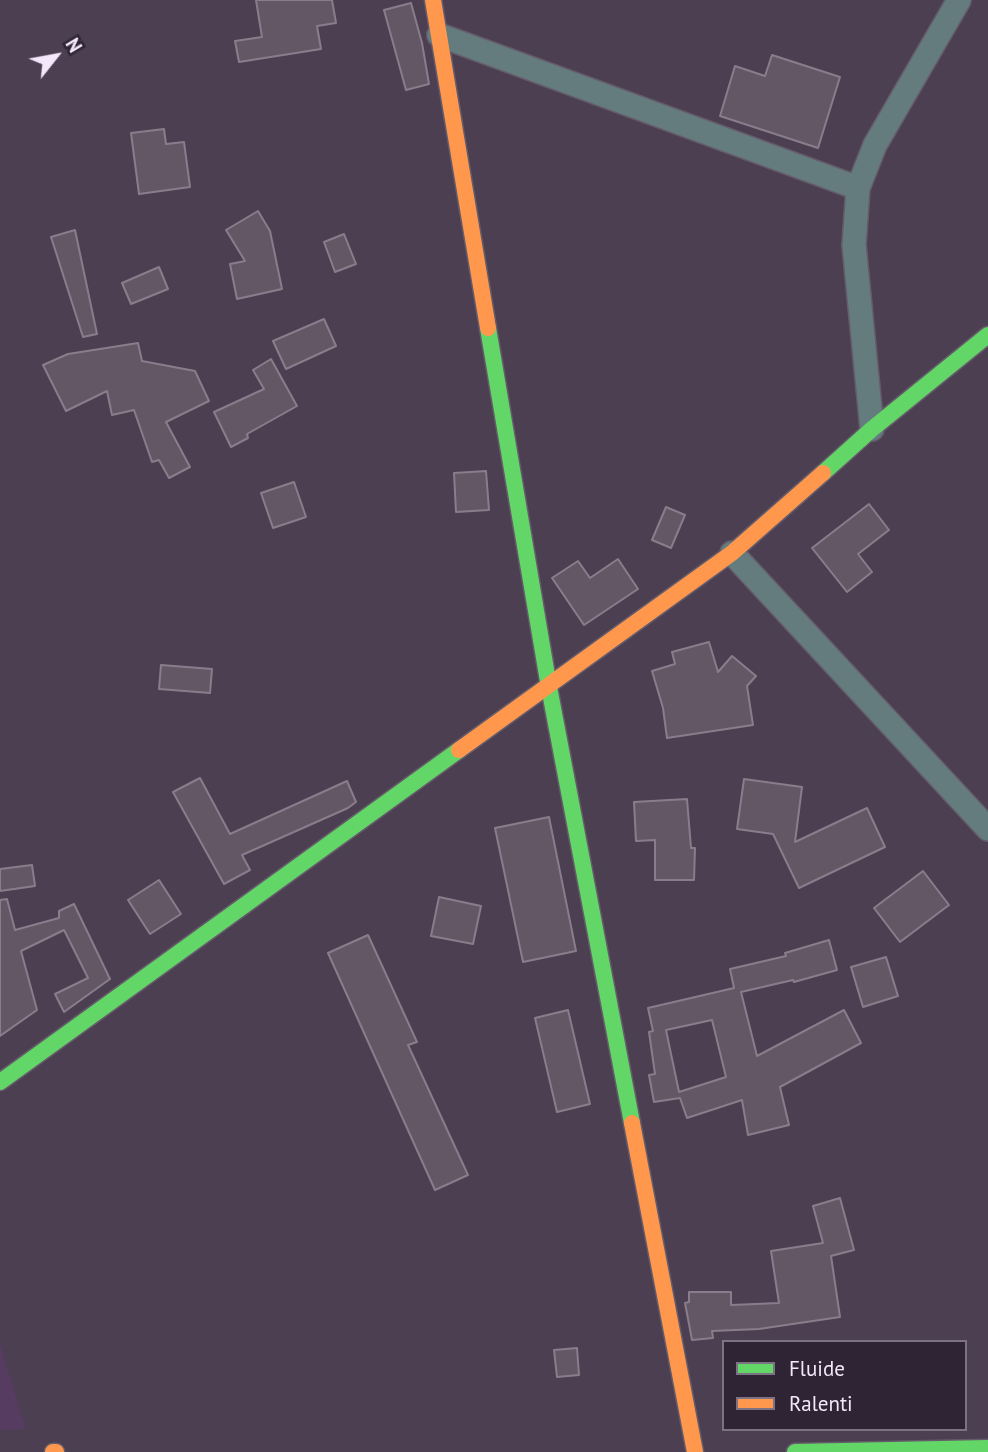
<!DOCTYPE html>
<html>
<head>
<meta charset="utf-8">
<style>
  body { margin:0 }
  #map { position:relative; width:988px; height:1452px; overflow:hidden; background:#4b3f51; font-family:"PT Sans",sans-serif }
  canvas { display:block }
  .legend { position:absolute; left:722px; top:1340px; width:245px; height:91px; box-sizing:border-box; background:#2e2433; border:2px solid #7d7283; margin:0; padding:9px 12px; list-style:none; font-size:21px; color:#f4e7fb }
  .legend li { display:flex; align-items:center; gap:14px; height:35px }
  .legend b { width:35px; border:2px solid #7d7283 }
  .north { position:absolute; left:21px; top:21px; width:70px; height:70px; -webkit-text-stroke:5px #2e2433; paint-order:stroke; rotate:59deg; font-size:19px; font-weight:700; line-height:28px; text-align:center; color:#f4e7fb }
  .north::after { content:''; display:block; margin:auto; width:24px; height:32px; background:#f4e7fb; clip-path:polygon(50% 0,100% 100%,50% 72%,0 100%) }
</style>
</head>
<body>
<div id="map">
<canvas width="988" height="1452"></canvas>
<ul class="legend">
<li><b style="height:9px;background:#63d668"></b>Fluide</li>
<li><b style="height:9px;background:#ff974d"></b>Ralenti</li>
</ul>
<div class="north">N</div>
</div>
<script>
const c = document.querySelector('canvas').getContext('2d');
c.lineJoin = 'round';
function fillPath(path, color) { c.fillStyle = color; c.fill(path, 'evenodd'); }
function trace(path, color, width, dash) { c.strokeStyle = color; c.lineWidth = width; c.lineCap = dash ? 'butt' : 'round'; c.setLineDash(dash || []); c.stroke(path); }
fillPath(new Path2D(`
  M0,1343L26,1429L0,1430Z`), '#553c60');
const building = new Path2D(`
  M256,0H332L336,23L317,26L321,49L239,62L235,41L262,37Z
  M411,3L422,43L429,84L406,90L384,10Z
  M772,55L840,77L818,148L720,116L735,66L765,76Z
  M164,129L166,144L184,142L190,187L139,194L131,133Z
  M258,211L270,231L282,289L237,299L230,264L245,261L226,230Z
  M75,230L97,334L83,337L51,237Z
  M344,234L356,264L335,272L324,242Z
  M159,267L168,289L131,304L122,283Z
  M324,319L336,346L286,369L273,341Z
  M138,343L142,361L195,371L209,401L166,422L190,467L169,478L159,460L152,462L134,410L112,415L107,391L66,411L43,365L68,354Z
  M271,359L297,406L247,434L248,438L231,447L214,412L264,389L253,370Z
  M486,471L489,510L456,512L454,473Z
  M294,482L306,517L273,528L261,493Z
  M869,504L889,530L858,554L872,572L847,592L812,548Z
  M666,507L685,515L671,548L652,540Z
  M618,559L638,589L584,625L552,578L578,561L590,578Z
  M709,642L718,672L732,656L756,676L747,686L753,725L667,738L663,708L652,671L675,664L672,652Z
  M161,665L212,669L210,693L159,689Z
  M200,778L230,834L347,781L356,802L348,808L242,855L250,870L224,884L173,792Z
  M744,779L802,787L795,842L867,808L885,847L799,888L773,834L737,829Z
  M687,799L691,848H695L694,880H655V840L636,841L634,802Z
  M549,817L576,951L523,962L495,828Z
  M32,865L35,886L0,891V869Z
  M923,871L949,905L900,942L874,908Z
  M159,880L181,914L150,934L128,900Z
  M439,897L481,906L473,944L431,936Z
  M7,899L15,930L59,918V911L74,904L110,979L64,1012L55,994L88,978L64,930L21,951L37,1010L0,1036V900Z
  M368,935L417,1042L408,1045L468,1175L435,1190L328,953Z
  M829,940L837,970L794,982L793,980L741,992L757,1056L844,1010L861,1043L780,1087L789,1125L748,1135L742,1100L687,1118L680,1098L654,1102L649,1075L655,1074L649,1032L653,1031L648,1008L734,988L730,969L786,956L785,953ZM712,1020L726,1077L679,1092L666,1030Z
  M886,957L898,996L863,1007L851,967Z
  M568,1010L590,1104L557,1112L535,1018Z
  M840,1198L854,1250L831,1256L840,1317L759,1329L712,1331L713,1338L692,1340L685,1303L689,1302V1292H731V1305L779,1303L771,1251L823,1243L813,1206Z
  M577,1348L579,1375L557,1377L554,1350Z`);
fillPath(building, '#645765');
trace(building, '#8a7d8b', 2);
const street = new Path2D(`
  M439,35L858,188
  M872,429L854,245L858,188L875,145L959,0
  M732,553L988,829`);
const fast = new Path2D(`
  M488,328L549,687L632,1123
  M823,473L872,429L988,335
  M0,1082L459,750
  M795,1452L988,1448`);
const slow = new Path2D(`
  M433,0L488,328
  M459,750L732,553L823,473
  M632,1123L695,1452
  M53,1452H56`);
trace(street, '#655c6b', 26);
trace(fast, '#655c6b', 19);
trace(slow, '#655c6b', 19);
trace(street, '#657c7e', 23);
trace(fast, '#63d668', 16);
trace(slow, '#ff974d', 16);
</script>
</body>
</html>
